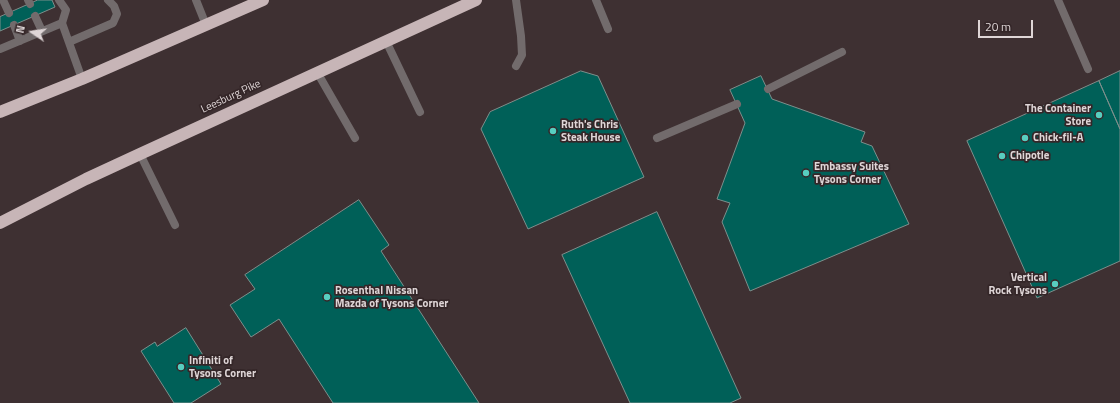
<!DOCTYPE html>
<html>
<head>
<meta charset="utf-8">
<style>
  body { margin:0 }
  #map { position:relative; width:1120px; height:403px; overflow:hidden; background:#3e3032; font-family:"Titillium Web",sans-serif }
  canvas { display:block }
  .north { position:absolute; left:12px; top:12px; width:40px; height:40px; -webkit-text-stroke:3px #342628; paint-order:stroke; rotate:283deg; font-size:11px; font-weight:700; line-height:16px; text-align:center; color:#dfd6d7 }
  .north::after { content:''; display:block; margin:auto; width:14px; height:18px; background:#dfd6d7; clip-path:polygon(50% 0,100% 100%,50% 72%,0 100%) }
  .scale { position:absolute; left:978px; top:20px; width:55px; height:18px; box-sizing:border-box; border:2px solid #dfd6d7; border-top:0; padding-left:5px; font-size:12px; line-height:14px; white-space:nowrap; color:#dfd6d7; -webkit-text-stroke:3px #342628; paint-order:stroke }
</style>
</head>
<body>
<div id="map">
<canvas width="1120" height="403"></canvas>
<div class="north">N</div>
<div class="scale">20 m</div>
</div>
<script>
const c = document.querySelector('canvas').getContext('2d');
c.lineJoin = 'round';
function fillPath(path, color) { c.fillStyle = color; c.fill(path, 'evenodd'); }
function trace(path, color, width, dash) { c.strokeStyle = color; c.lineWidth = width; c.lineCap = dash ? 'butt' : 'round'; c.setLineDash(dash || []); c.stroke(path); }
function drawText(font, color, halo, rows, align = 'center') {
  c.font = font + ' "Titillium Web",sans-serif'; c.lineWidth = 3.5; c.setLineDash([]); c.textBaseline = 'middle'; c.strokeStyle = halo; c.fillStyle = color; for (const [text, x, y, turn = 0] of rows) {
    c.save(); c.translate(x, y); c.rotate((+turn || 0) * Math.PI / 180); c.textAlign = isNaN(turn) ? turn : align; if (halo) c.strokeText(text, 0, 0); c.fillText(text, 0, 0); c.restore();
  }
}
const building = new Path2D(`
  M38,0H52L55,7L0,31V17Z
  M581,71L598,76L644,177L528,229L481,129L490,112Z
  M1120,71V129L1099,81Z
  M761,76L772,99L865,132L861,142L872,146L909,224L750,291L722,222L730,203L717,199L745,123L730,90Z
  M1099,81L1120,129V261L1037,298L967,141Z
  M359,200L389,245L381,251L479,403H333L279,319L251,337L230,305L255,289L245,275Z
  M657,212L741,398L730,403H630L562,255Z
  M186,328L221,384L191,403H174L141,351L155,342L157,346Z`);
fillPath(building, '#006058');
trace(building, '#7d8f8c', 1);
trace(new Path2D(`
  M3,0L9,13
  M28,0L30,4
  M59,0L66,10L62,23
  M196,0L206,25
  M596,0L608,29
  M1058,0L1088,69
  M35,16L42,31
  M14,25L20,41
  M386,41L420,112
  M69,42L113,23L117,14L114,6L108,0
  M0,49L62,23L82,79
  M516,66L522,55L521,36L516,0
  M317,72L355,138
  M768,89L842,52
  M657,138L737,104
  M140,154L175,225`), '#726b6c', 8);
trace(new Path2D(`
  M0,112L82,79L263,0
  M0,223L86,179L140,154L476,0`), '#c7b5b7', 12);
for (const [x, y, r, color] of [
  [1099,115,4,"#58cec0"],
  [553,131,4,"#58cec0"],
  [1025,138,4,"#58cec0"],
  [1002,156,4,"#58cec0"],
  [806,173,4,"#58cec0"],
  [1055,284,4,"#58cec0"],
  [327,297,4,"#58cec0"],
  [181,367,4,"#58cec0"]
]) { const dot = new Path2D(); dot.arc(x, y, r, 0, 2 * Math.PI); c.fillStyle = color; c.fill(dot); trace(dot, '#342628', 1.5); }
drawText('11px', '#dfd6d7', '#342628', [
  ["Leesburg Pike",231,97,-25]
]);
drawText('bold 11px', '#dfd6d7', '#342628', [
  ["The Container",1091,109,"right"],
  ["Store",1091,122,"right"],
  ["Ruth's Chris",561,125],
  ["Steak House",561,138],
  ["Chick-fil-A",1033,138],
  ["Chipotle",1010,156],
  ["Embassy Suites",814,167],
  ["Tysons Corner",814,180],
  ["Vertical",1047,278,"right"],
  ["Rock Tysons",1047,291,"right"],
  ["Rosenthal Nissan",335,291],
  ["Mazda of Tysons Corner",335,304],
  ["Infiniti of",189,361],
  ["Tysons Corner",189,374]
], 'left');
</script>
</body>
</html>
